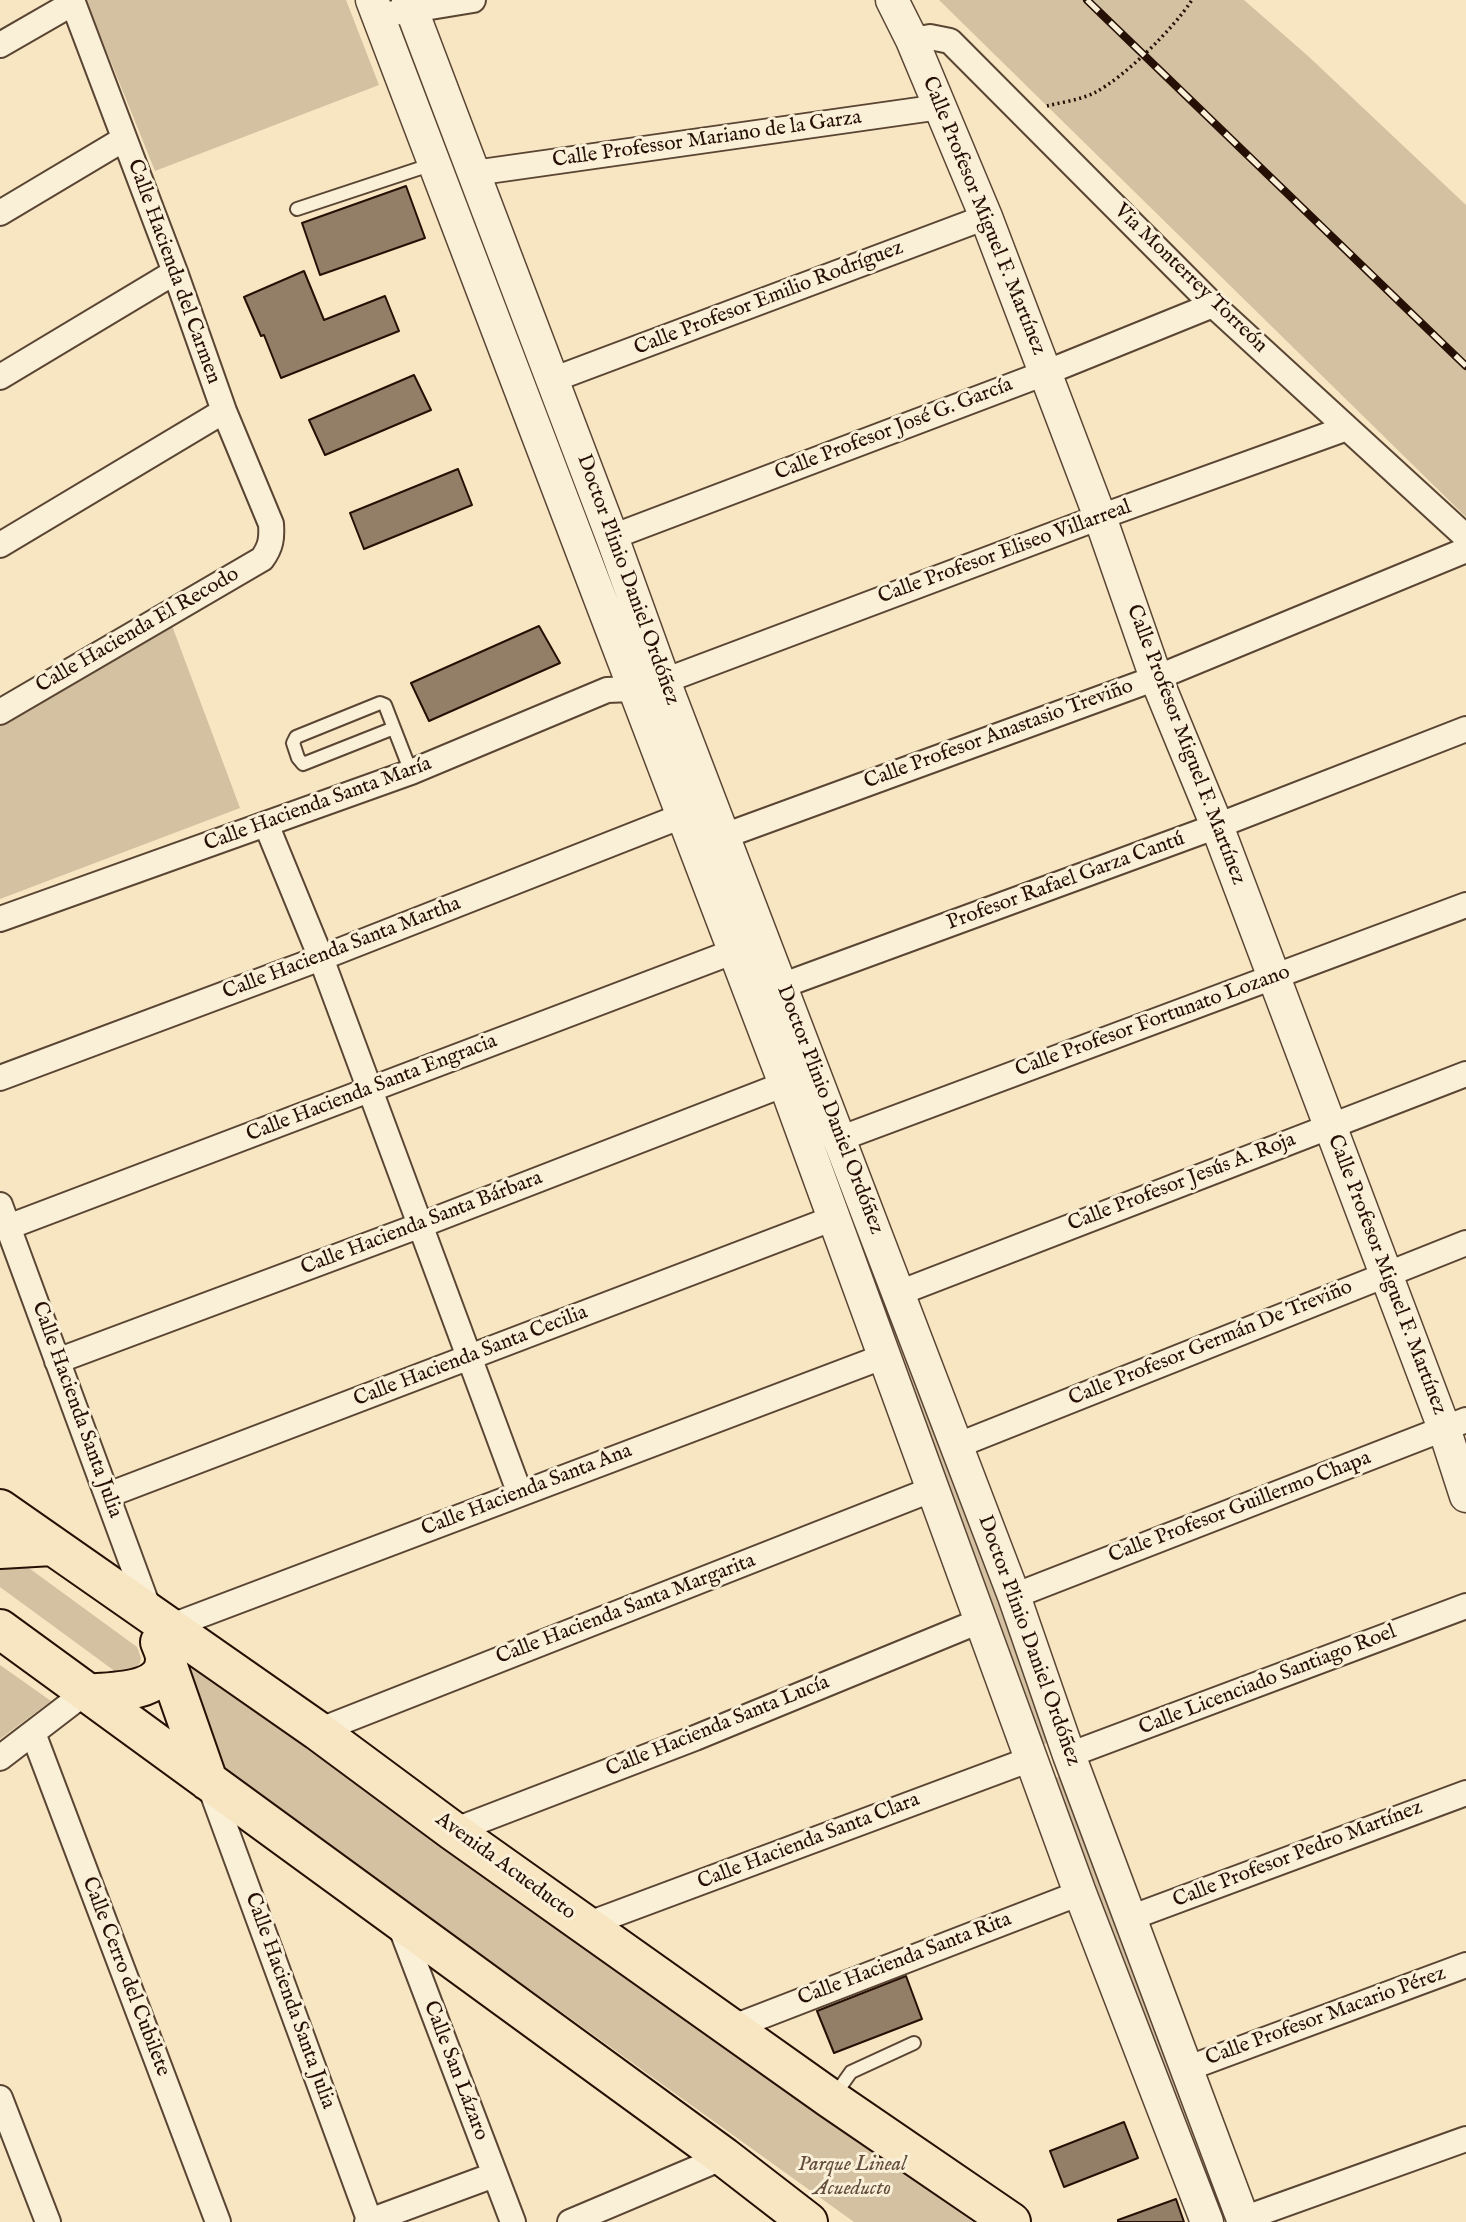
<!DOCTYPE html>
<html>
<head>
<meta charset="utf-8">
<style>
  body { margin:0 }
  canvas { display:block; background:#f7e6c1 }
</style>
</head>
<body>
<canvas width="1466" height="2222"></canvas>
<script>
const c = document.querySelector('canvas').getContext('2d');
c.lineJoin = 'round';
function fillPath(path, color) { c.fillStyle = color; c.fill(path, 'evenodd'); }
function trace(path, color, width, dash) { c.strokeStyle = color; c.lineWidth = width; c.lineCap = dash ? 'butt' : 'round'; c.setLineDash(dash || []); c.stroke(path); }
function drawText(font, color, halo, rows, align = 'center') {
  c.font = font + ' "IM FELL English",serif'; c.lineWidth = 6; c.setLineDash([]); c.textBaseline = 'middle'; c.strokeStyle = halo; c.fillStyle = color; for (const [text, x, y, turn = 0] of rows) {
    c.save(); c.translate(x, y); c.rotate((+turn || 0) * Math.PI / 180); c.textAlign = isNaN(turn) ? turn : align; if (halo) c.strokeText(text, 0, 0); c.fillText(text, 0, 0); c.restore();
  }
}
fillPath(new Path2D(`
  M86,0H346L379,85L155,171Z
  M939,0H1244L1308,56L1466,205V517Z
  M171,623L240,808L0,899V723Z
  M657,694L1050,1736L1049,1741L1045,1744L1040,1743Z
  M22,1563L137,1647L141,1658L140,1663L133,1671L116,1672L0,1587V1566Z
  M0,1665L51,1701L0,1739Z
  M193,1668L973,2222H854L212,1761L189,1669Z
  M1055,1777H1061L1230,2222H1217L1053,1779Z`), '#d3c1a1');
const building = new Path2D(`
  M406,186L425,238L320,275L302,223Z
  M304,271L324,320L385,296L399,331L281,378L264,335L261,336L244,297Z
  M414,375L431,410L325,455L309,420Z
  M458,469L472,505L364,549L350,513Z
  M539,626L560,663L429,721L411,683Z
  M906,1976L922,2019L834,2053L817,2011Z
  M1124,2122L1138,2158L1064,2187L1050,2151Z
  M1176,2199L1184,2222H1118V2220Z`);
fillPath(building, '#937f67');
trace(building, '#260f05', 2);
const service = new Path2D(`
  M297,209L433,164
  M394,728L303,764L298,758L293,743L296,737L380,703L385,705L411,772
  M834,2096L851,2072L914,2043`);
const minor = new Path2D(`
  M394,13L473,0
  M912,40L930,37L950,41L1213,305L1466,537
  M0,45L73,3
  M474,173L940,107
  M0,213L124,139
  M0,377L175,272
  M552,380L986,217
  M612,537L1045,373L1213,305
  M0,545L224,411
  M664,681L1100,517L1347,428
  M0,712L262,559C271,547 272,538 271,524L224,411L175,272L72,0
  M266,824L321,958L520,1494
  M724,836L1156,678L1466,550
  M0,919L411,772L607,690L633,689
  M781,986L1217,826L1466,729
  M0,1078L321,958L682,816
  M839,1139L1466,905
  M0,1205L151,1615
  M8,1227L735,951
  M899,1293L1466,1074
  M57,1361L421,1225L785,1084
  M956,1446L1466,1243
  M108,1495L834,1218
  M1014,1596L1466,1420
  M169,1627L885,1356
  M318,1731L933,1489
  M33,1733L218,2222
  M1069,1755L1466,1606
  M0,1758L86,1692
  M208,1781L370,2222
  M453,1831L695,1738L982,1620
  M1130,1918L1466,1793
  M398,1920L513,2222
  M586,1925L1031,1759
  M731,2028L1080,1893
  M1186,2069L1466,1965
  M0,2098L48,2222
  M1243,2219L1466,2139
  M367,2222L494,2175
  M570,2222L724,2157`);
const tertiary = new Path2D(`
  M372,0L785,1084L1080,1893L1207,2222
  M408,0L612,537L664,681L1014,1596L1069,1755L1244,2222
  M892,0L912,40L986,217L1100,517L1156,678L1217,826L1444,1428L1466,1496`);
const primary = new Path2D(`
  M0,1509L318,1731L453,1831L831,2099L1011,2222
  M0,1549L52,1546
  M169,1627L165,1658L208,1781
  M0,1629L724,2157L808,2222
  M89,1694C112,1691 165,1694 165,1659C165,1654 162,1647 160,1642`);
trace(service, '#5a4534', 16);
trace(minor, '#5a4534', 28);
trace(tertiary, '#5a4534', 35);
trace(primary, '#260f05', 42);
trace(new Path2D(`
  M1047,106C1062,102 1080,100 1094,93C1125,77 1173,29 1192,0`), '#260f05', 3.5, [2, 3.5]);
trace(service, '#faefd7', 12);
trace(minor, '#faefd7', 24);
trace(tertiary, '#faefd7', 32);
trace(primary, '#f7e6c1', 38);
const rail = new Path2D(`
  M1087,0L1466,366`);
trace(rail, '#260f05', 8);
trace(rail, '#faefd7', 5, [16]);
drawText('21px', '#260f05', '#faefd7', [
  ["Calle Professor Mariano de la Garza",707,140,-8],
  ["Calle Profesor Miguel F. Martínez",983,216,68],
  ["Calle Hacienda del Carmen",173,272,70],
  ["Via Monterrey Torreón",1190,279,44],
  ["Calle Profesor Emilio Rodríguez",769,299,-21],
  ["Calle Profesor José G. García",894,430,-21],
  ["Calle Profesor Eliseo Villarreal",1005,553,-20],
  ["Doctor Plinio Daniel Ordóñez",627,580,70],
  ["Calle Hacienda El Recodo",138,631,-30],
  ["Calle Profesor Anastasio Treviño",999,735,-20],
  ["Calle Profesor Miguel F. Martínez",1185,745,69],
  ["Calle Hacienda Santa María",318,805,-20],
  ["Profesor Rafael Garza Cantú",1066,882,-20],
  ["Calle Hacienda Santa Martha",342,949,-21],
  ["Calle Profesor Fortunato Lozano",1153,1022,-20],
  ["Calle Hacienda Santa Engracia",372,1089,-21],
  ["Doctor Plinio Daniel Ordóñez",829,1110,69],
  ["Calle Profesor Jesús A. Roja",1182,1183,-21],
  ["Calle Hacienda Santa Bárbara",422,1224,-21],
  ["Calle Profesor Miguel F. Martínez",1386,1275,69],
  ["Calle Profesor Germán De Treviño",1211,1344,-22],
  ["Calle Hacienda Santa Cecilia",471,1357,-21],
  ["Calle Hacienda Santa Julia",76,1410,70],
  ["Calle Hacienda Santa Ana",527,1491,-21],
  ["Calle Profesor Guillermo Chapa",1240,1508,-21],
  ["Calle Hacienda Santa Margarita",626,1610,-21],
  ["Doctor Plinio Daniel Ordóñez",1028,1641,70],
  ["Calle Licenciado Santiago Roel",1268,1681,-21],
  ["Calle Hacienda Santa Lucía",718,1727,-22],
  ["Calle Hacienda Santa Clara",809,1842,-21],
  ["Calle Profesor Pedro Martínez",1298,1855,-21],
  ["Avenida Acueducto",505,1867,36],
  ["Calle Hacienda Santa Rita",905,1960,-21],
  ["Calle Cerro del Cubilete",125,1977,69],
  ["Calle Hacienda Santa Julia",289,2001,70],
  ["Calle Profesor Macario Pérez",1326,2017,-20],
  ["Calle San Lázaro",455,2071,69]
]);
drawText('italic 21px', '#634d3c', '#faefd7', [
  ["Parque Lineal",852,2166],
  ["Acueducto",852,2190]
]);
</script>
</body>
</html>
